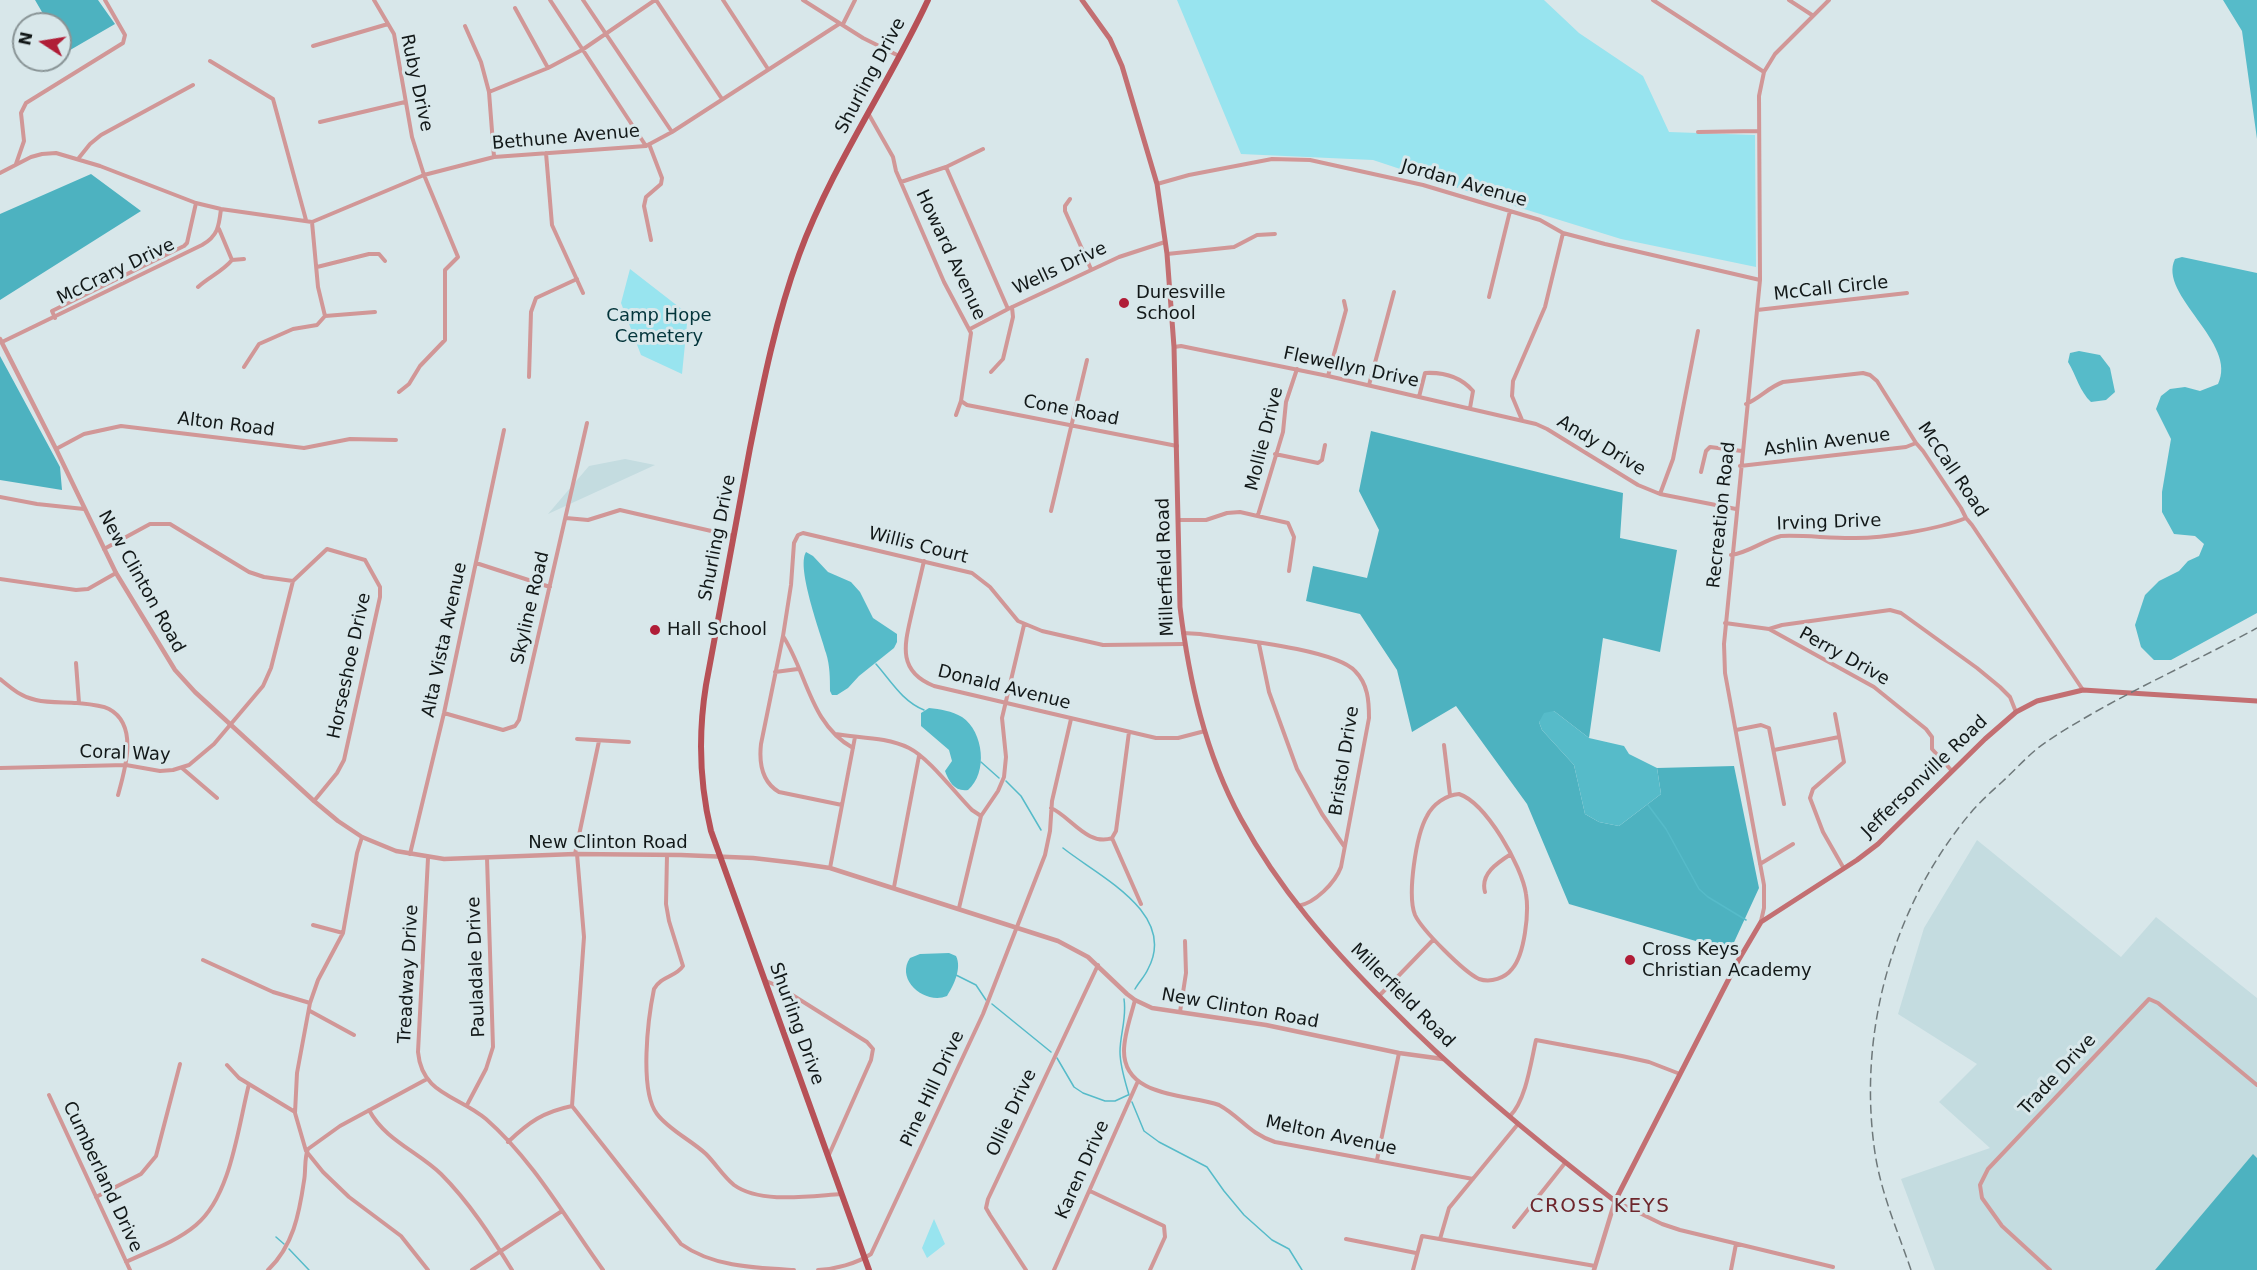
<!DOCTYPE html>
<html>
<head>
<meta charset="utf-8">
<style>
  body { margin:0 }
  #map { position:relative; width:2257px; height:1270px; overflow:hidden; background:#d8e7ea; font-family:"DejaVu Sans",sans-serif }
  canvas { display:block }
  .north { position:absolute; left:12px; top:12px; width:60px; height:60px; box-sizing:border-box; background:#d8e7ea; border:2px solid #899496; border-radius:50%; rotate:282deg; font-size:16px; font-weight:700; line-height:24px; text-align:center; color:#121818 }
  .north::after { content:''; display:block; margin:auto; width:21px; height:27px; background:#b01d37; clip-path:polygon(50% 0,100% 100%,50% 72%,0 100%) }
</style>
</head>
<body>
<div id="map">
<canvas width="2257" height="1270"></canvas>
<div class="north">N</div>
</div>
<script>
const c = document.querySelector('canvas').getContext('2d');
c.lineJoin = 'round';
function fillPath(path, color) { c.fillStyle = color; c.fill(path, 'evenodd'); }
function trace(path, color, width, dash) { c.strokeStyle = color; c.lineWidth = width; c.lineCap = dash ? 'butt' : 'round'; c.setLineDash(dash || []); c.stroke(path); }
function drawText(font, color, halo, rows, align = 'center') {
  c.font = font + ' "DejaVu Sans",sans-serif'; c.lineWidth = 6; c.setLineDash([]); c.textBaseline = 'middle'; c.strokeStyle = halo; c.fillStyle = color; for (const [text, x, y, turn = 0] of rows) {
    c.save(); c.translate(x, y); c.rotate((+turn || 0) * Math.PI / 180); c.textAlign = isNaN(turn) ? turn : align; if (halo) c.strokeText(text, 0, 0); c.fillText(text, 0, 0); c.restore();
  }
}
fillPath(new Path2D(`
  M625,459L655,465L548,514L589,466Z
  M1977,840L2121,957L2156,917L2257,998V1158L2253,1155L2155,1270H1935L1901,1179L1990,1148L1939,1102L1977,1064L1898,1014L1924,928Z`), '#c4dce0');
fillPath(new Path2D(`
  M1177,0H1544L1579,33L1643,76L1669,132L1755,135L1756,267L1621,239L1482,196L1373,160L1241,154Z
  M630,269L688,314L682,374L641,355L621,303Z
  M934,1219L945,1244L927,1258L922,1248Z`), '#98e4ef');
fillPath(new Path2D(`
  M35,0H98L115,24L65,53L60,44V24H49Z
  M91,174L141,211L0,300V214Z
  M0,356L60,467L62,490L0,480Z
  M1371,431L1623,493L1620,538L1677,550L1660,652L1603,638L1589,738L1554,711L1539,722L1542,730L1574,765L1585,814L1599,822L1619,826L1661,794L1657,768L1734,766L1759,888L1730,951L1569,904L1527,804L1456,706L1412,732L1397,670L1360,614L1306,601L1313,566L1367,578L1379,530L1359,491Z
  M2253,1154L2257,1158V1270H2155Z`), '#4db2c0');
fillPath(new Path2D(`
  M2223,0H2257V139L2242,31Z
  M2182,257L2257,273V613L2171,660H2154L2141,647L2135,625L2145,595L2159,581L2179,571L2188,561L2199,556L2204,544L2195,536L2174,534L2162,512V492L2171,439L2156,409L2161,396L2170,389L2185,387L2200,391L2218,384C2239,343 2157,295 2175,259Z
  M2079,351L2100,355L2110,368L2115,392L2106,400L2091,402C2080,392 2076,375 2068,362L2070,353Z
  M806,552L813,556L828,572L851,582L860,592L873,618L897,634V642L894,648L859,676L848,688L837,695H832L830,691C830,678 830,666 826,653C821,634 796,568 806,552Z
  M929,708C940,709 952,711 962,717C984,732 988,773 968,790C955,792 949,782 945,771L952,761L949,750L921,726V713Z
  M1554,711L1589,738L1624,746L1629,754L1657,768L1661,794L1619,826L1599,822L1585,814L1574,765L1542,730L1539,722L1544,713Z
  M949,953L956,956C962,968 954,985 947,996C925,1005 895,980 910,958L920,954Z`), '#56bbc9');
trace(new Path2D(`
  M876,664C891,681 902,701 924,710
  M981,762L999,778
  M1006,781L1021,796L1041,830
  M1648,805L1666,829L1699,889L1708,897L1746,920
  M1063,848C1098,876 1178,913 1148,969C1145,976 1139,982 1135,989
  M956,975L976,985L986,1000
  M1124,999C1127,1018 1120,1034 1120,1052C1120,1066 1125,1081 1129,1095
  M992,1004L1051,1052
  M1057,1058L1074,1087L1083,1093L1105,1101H1115L1128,1095
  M1132,1102L1144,1131L1159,1142L1207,1167L1224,1191L1244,1215L1272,1240L1289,1249L1302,1270
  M276,1237L284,1244
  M289,1249L309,1270`), '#56bbc9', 1.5);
trace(new Path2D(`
  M374,0L394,34L412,137L424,175L458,257L445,270V340L420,366L409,384L399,392
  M550,0L646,146
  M583,0L672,132
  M656,0L722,99
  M723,0L768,69
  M803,0L863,38L899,56
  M1653,0L1764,72
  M1789,0L1812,15
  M515,8L548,68
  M843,24L855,0
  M465,26L481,62L489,92L494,157
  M313,46L388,24
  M210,61L273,99L306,220
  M489,92L548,68L582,50L655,0
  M868,113L893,157L896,171L944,282L971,333L961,401L956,415
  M320,122L405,102
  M1698,132L1758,131
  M649,144L662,178L661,184L646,197L644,206L651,240
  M546,153L552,225L583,293
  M78,159L90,144L101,135L193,85
  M16,164L24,141L21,113L26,103L123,43L125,35L105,0
  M946,167L1008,309
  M0,173L31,157L42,154L56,153L100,166L196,203L221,209L312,222L424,175L494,157L646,146L672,132L839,24
  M901,182L946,167L983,149
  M1157,184L1189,175L1272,159L1310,160L1423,185L1540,220L1563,233L1605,244L1760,280
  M1070,199L1065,206V211L1091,269
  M1167,254L1234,247L1257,235L1275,234
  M232,260L244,259
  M317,267L369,254H379L385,261
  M198,287C209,277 223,271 232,260L219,229
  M1489,297L1510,211
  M1757,310L1907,293
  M325,316L375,312
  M55,318L52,311L184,246L187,243L196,203
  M970,329L1008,309L1119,257L1165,242
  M2,342L202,245C218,236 219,226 221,209
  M1174,347L1181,346L1328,376L1536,424L1547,429L1638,485L1660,494L1736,509
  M244,367L259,344L293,329L317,325L325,316L318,287L312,222
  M991,372L1003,359L1013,317L1012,307
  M1328,376L1346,310L1344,301
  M529,377L531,312L536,298L577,279
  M1369,385L1394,292
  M1419,397L1425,373C1444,372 1460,376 1473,391L1470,408
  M961,401L967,405L1177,446
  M1746,404C1760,398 1769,387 1783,382L1863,373L1870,375L1877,381L1916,443L1923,451L1961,508L1966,518L1972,525L2083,690
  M1522,420L1512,396L1513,381L1545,307L1563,233
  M56,449L84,434L121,426L304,448L350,439L396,440
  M1275,454L1318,463L1322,460L1325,445
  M1740,466L1906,447L1916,443
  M1701,472L1706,451L1710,447L1742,451
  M1660,494L1673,459L1698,331
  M0,497L37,504L84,509
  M1051,511L1087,360
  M1258,515L1283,432L1286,402L1297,369
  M566,518L588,520L620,510L733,536
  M1178,520H1206L1227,513L1240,512L1288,523L1294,537L1289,571
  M104,549L150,524H170L249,572L264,577L293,581
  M1731,555C1748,553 1764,540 1781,536C1804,535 1827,538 1851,538C1880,539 1939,529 1966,518
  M924,561C920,578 916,595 912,612C905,643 896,671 934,686L1156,738H1178L1205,731
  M476,563L550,587
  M0,579L76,590L88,589L116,573
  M1725,623L1769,629L1874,687L1926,729L1932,737V749L1952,771
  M1769,629L1782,625L1890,610L1901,613L1977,668L2000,687L2010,697L2016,712
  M1183,633L1200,634C1233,639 1335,649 1355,671C1368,684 1369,701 1369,718L1341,867C1335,883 1315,903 1298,906
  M783,636L761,744C759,762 762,782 779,792L842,805
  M1259,644L1269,692L1297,769L1322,814L1344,846
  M76,663L79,703
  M775,672L798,669
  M0,679C11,688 21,697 36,700C49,703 64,702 77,703C87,704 101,705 109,709C139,725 125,770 118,795
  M444,713L503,730L515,726L519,720L587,423
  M1835,714L1844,762L1813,789L1810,798L1823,832L1843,867
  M1736,730L1761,725L1769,728L1784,804
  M835,734C860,738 886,737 909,748C929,758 955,793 972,810L981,816
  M577,739L629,742
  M1444,745L1450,795
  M853,748C810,724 807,673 783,636L791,585L794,543L798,535L803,533L972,573L990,587L1018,621L1042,631L1103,645L1184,644
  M1774,750L1839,737
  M0,768L126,765L160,771L173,770L189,765L214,744L263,686L271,668L293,581L327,549L365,560L380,587V597L344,760L337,773L314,801
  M182,768L217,798
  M1459,794C1486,803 1522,866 1526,894C1529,912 1525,954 1512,969C1505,978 1491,983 1479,979C1464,972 1422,930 1415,915C1407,895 1416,835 1427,816C1433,804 1446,795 1459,794Z
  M1051,808C1070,816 1088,847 1112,838L1116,831L1129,732
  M362,837L357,853L343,933L318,980L310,1003L297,1073L295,1113L306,1151L323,1172L349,1197L401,1236L428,1270
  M1112,838L1141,904
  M410,854L444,713L504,430
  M575,854L599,741
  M577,854L584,937L572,1106L681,1244C713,1267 756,1268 794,1270
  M667,855L666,904L669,921L683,966C676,977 661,976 654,989C648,1018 639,1090 657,1114C669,1130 691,1140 706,1154C716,1164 723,1176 734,1185C760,1204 810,1196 841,1194
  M428,858L418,1052C422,1095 458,1095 486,1119C534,1161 566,1219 603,1270
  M1760,864L1793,844
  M830,868L855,737
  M894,887L919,756
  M1485,892C1480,874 1497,863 1511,854
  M959,908L981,816L998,791L1004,777L1006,757L1002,718L1024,625
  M1761,921L1764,908V885L1725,673L1724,644L1760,280L1759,96L1764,72L1775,54L1829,0
  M313,925L343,933
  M203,960L273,992L310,1003
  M766,981L778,986L867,1042L873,1049L871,1060L828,1157
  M1379,996L1433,940
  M1135,1000C1131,1016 1124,1034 1124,1051C1124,1098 1188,1094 1219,1105C1241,1117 1248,1133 1275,1142L1473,1179
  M310,1011L354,1035
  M1180,1012L1186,973L1185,941
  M227,1065L239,1078L295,1112
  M49,1095L130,1270
  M467,1105L486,1069L493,1047L487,858
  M369,1110C385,1140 417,1151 441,1174C469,1202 491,1236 512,1270
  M1510,1116C1526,1100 1531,1062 1536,1040L1622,1056L1649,1062L1680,1074
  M508,1142C529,1122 543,1112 572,1106
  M1377,1160L1399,1053
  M1090,1191L1164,1226L1165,1237L1150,1270
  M96,1197L141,1174L156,1156L180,1064
  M1615,1201L1662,1224L1680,1230L1833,1267
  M1514,1227L1565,1163
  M1346,1239L1416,1253
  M1440,1239L1449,1208L1518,1124
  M126,1262C149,1251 176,1242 196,1225C231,1196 238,1127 249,1084
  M268,1270C293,1246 299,1215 304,1181C306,1171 304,1158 308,1149L340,1126L427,1079
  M472,1270L562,1211
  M818,1270C835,1269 856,1264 871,1254L983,1014L1045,855L1050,831L1052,801L1071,719
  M1026,1270L990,1215L986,1208L988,1199L1098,965
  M1054,1270L1138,1081
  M1413,1270L1422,1236L1595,1266
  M1731,1270L1736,1244
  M2050,1270L2002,1226L1982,1198L1980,1185L1988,1169L2149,999L2158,1003L2257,1085`), '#d19797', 4);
trace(new Path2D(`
  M0,339L56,449L116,573L175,670L195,692L314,801L338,821L362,837L396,851L444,859L575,854L681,855L753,858L796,863L830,868L1058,941L1088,957L1127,994L1135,1000L1152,1008L1266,1025L1399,1053L1443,1059
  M1594,1270L1615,1201`), '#d19797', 4.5);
trace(new Path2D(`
  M1082,0L1110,39L1122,66L1157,184L1167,254L1174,347L1180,607C1189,680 1205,753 1241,819C1279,889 1330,947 1386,1003C1457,1075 1535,1140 1615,1201L1738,961L1761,922L1857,860L1878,844L1985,739L2016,712L2037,701L2083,690L2257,701`), '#c36f72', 5);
trace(new Path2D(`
  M869,1270L711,831C699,781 698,735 706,685C721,606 735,527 750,448C763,383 776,318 799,255C832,165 888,86 928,0`), '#b75157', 6);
trace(new Path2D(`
  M1911,1270C1898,1232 1881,1193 1875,1153C1857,1032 1893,904 1973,810C1982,800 1992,791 2002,782C2016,769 2030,753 2046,742C2112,698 2187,666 2257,628`), '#6e787a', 1.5, [9, 4.5]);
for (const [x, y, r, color] of [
  [1124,303,6,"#b01d37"],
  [655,630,6,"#b01d37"],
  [1630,960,6,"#b01d37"]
]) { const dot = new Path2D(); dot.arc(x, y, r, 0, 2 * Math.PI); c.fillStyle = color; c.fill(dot); trace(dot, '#d8e7ea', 2); }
drawText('18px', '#121818', '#d8e7ea', [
  ["Shurling Drive",871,76,-62],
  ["Ruby Drive",416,83,78],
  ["Bethune Avenue",566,138,-5],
  ["Jordan Avenue",1464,184,16],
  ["Howard Avenue",950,255,65],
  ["Wells Drive",1060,269,-25],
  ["McCrary Drive",116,272,-26],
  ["McCall Circle",1831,289,-6],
  ["Flewellyn Drive",1351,368,12],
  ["Cone Road",1071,411,11],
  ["Alton Road",226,425,7],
  ["Mollie Drive",1265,439,-76],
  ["Ashlin Avenue",1827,443,-7],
  ["Andy Drive",1601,446,31],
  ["McCall Road",1952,470,56],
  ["Recreation Road",1722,515,-84],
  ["Irving Drive",1829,523,-2],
  ["Shurling Drive",718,538,-79],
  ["Willis Court",918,546,14],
  ["Millerfield Road",1166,567,-92],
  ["New Clinton Road",141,582,61],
  ["Skyline Road",531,608,-77],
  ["Alta Vista Avenue",445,640,-78],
  ["Perry Drive",1844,657,29],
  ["Horseshoe Drive",350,666,-78],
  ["Donald Avenue",1004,688,14],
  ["Coral Way",125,754,2],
  ["Bristol Drive",1345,761,-81],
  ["Jeffersonville Road",1925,777,-44],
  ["New Clinton Road",608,843],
  ["Pauladale Drive",477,967,-92],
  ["Treadway Drive",409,974,-87],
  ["Millerfield Road",1402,996,45],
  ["New Clinton Road",1240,1009,10],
  ["Shurling Drive",796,1024,70],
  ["Trade Drive",2058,1075,-47],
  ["Pine Hill Drive",933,1089,-65],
  ["Ollie Drive",1012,1113,-65],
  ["Melton Avenue",1331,1136,12],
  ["Karen Drive",1083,1170,-66],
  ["Cumberland Drive",102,1177,65]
]);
drawText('18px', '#121818', '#d8e7ea', [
  ["Duresville",1136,293],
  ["School",1136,314],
  ["Hall School",667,630],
  ["Cross Keys",1642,950],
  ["Christian Academy",1642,971]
], 'left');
drawText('18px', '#03353b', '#d8e7ea', [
  ["Camp Hope",659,316],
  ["Cemetery",659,337]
]);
c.letterSpacing = '1.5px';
drawText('20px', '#6e272d', '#d8e7ea', [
  ["CROSS KEYS",1600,1207]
]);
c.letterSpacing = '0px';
</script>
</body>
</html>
